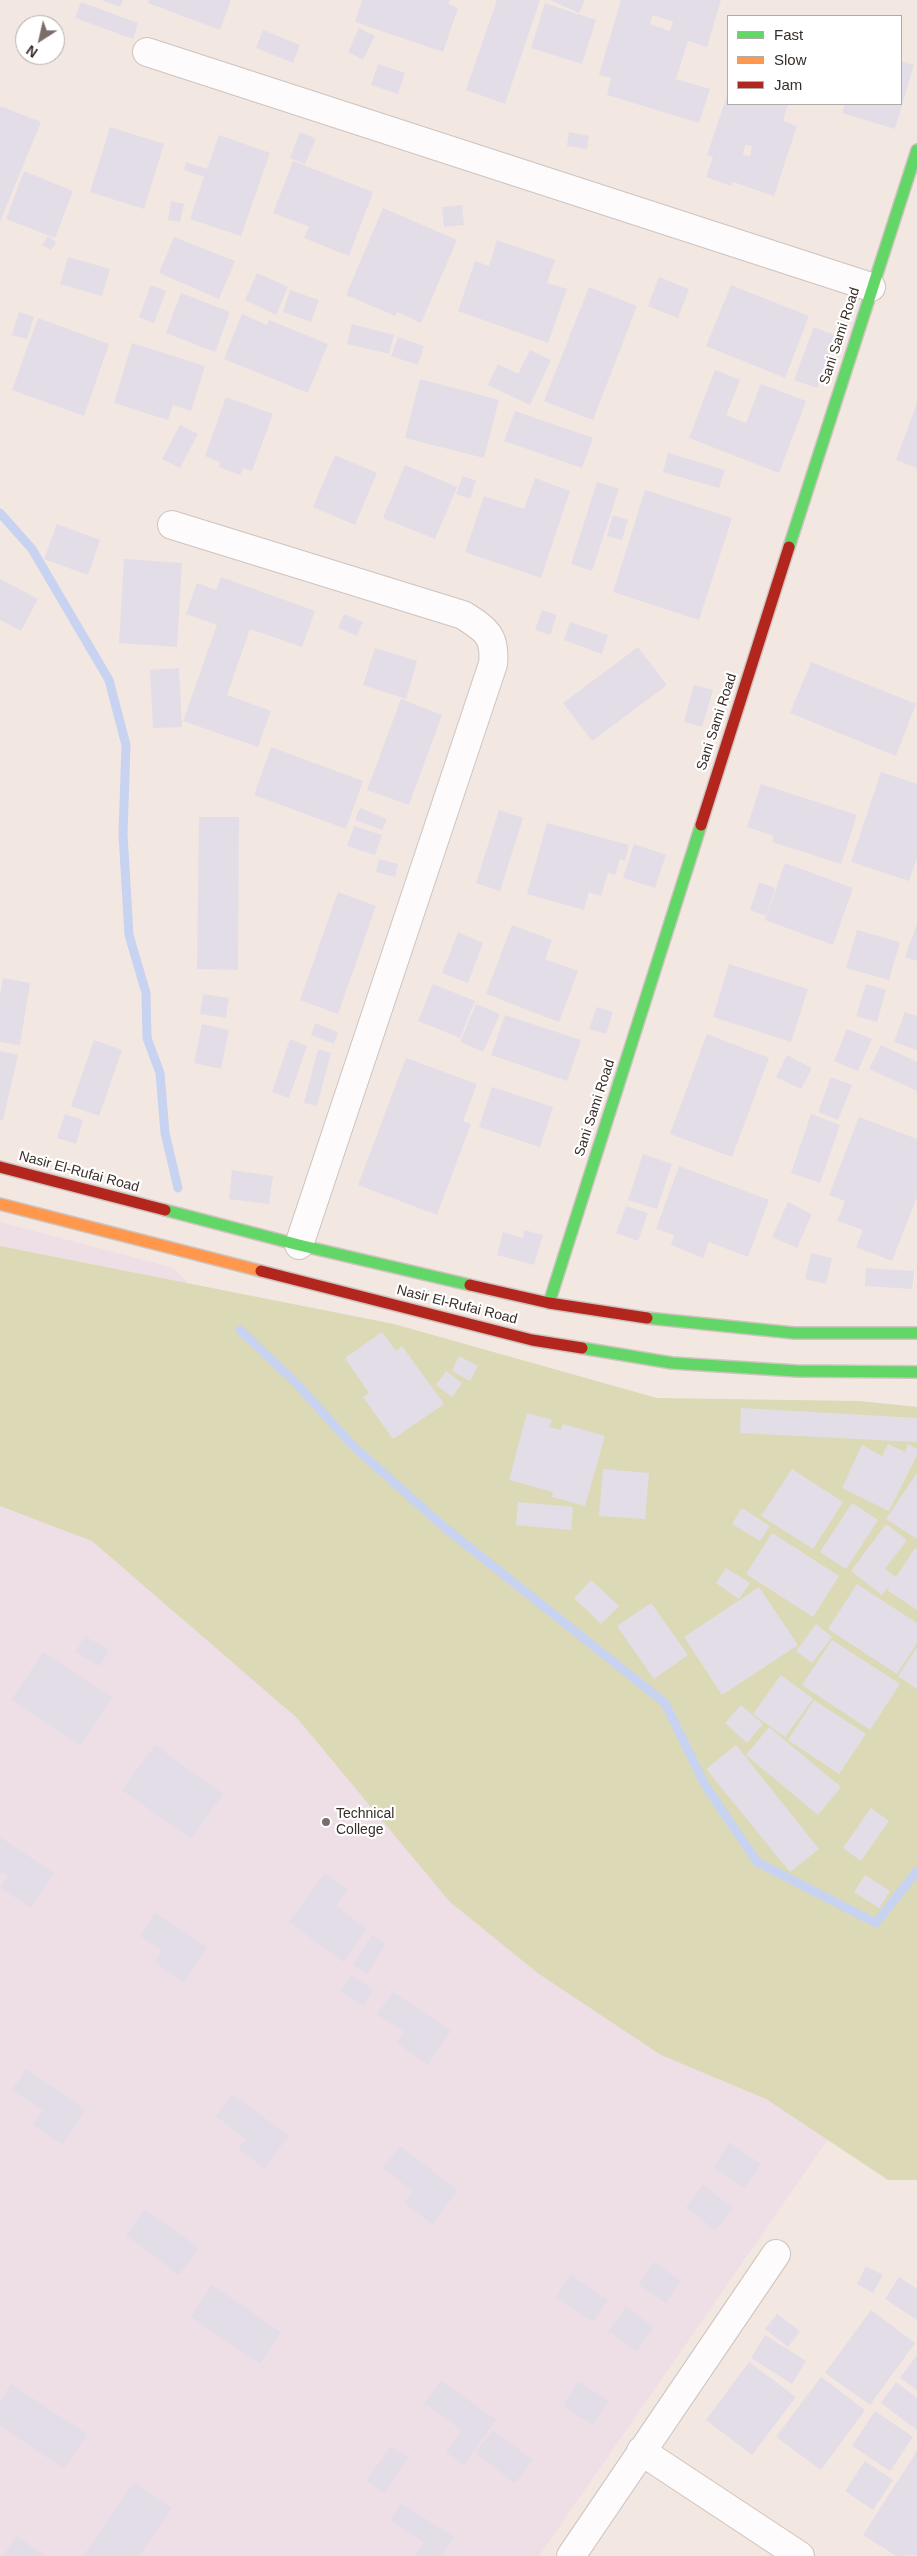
<!DOCTYPE html>
<html>
<head>
<meta charset="utf-8">
<style>
  body { margin:0 }
  #map { position:relative; width:917px; height:2556px; overflow:hidden; background:#f3e7e2; font-family:Helvetica,sans-serif }
  canvas { display:block }
  .legend { position:absolute; left:727px; top:15px; width:175px; height:90px; box-sizing:border-box; background:#fff; border:1px solid #afaba9; margin:0; padding:6px 9px; list-style:none; font-size:15px; color:#382d28 }
  .legend li { display:flex; align-items:center; gap:10px; height:25px }
  .legend b { width:25px; border:1px solid #afaba9 }
  .north { position:absolute; left:15px; top:15px; width:50px; height:50px; box-sizing:border-box; background:#fff; border:1px solid #afaba9; border-radius:50%; rotate:215deg; font-size:14px; font-weight:700; line-height:20px; text-align:center; color:#382d28 }
  .north::after { content:''; display:block; margin:auto; width:18px; height:22px; background:#796e69; clip-path:polygon(50% 0,100% 100%,50% 72%,0 100%) }
</style>
</head>
<body>
<div id="map">
<canvas width="917" height="2556"></canvas>
<ul class="legend">
<li><b style="height:6px;background:#63d668"></b>Fast</li>
<li><b style="height:6px;background:#ff974d"></b>Slow</li>
<li><b style="height:6px;background:#b3261e"></b>Jam</li>
</ul>
<div class="north">N</div>
</div>
<script>
const c = document.querySelector('canvas').getContext('2d');
c.lineJoin = 'round';
function fillPath(path, color) { c.fillStyle = color; c.fill(path, 'evenodd'); }
function trace(path, color, width, dash) { c.strokeStyle = color; c.lineWidth = width; c.lineCap = dash ? 'butt' : 'round'; c.setLineDash(dash || []); c.stroke(path); }
function drawText(font, color, halo, rows, align = 'center') {
  c.font = font + ' Helvetica,sans-serif'; c.lineWidth = 4.5; c.setLineDash([]); c.textBaseline = 'middle'; c.strokeStyle = halo; c.fillStyle = color; for (const [text, x, y, turn = 0] of rows) {
    c.save(); c.translate(x, y); c.rotate((+turn || 0) * Math.PI / 180); c.textAlign = isNaN(turn) ? turn : align; if (halo) c.strokeText(text, 0, 0); c.fillText(text, 0, 0); c.restore();
  }
}
fillPath(new Path2D(`
  M0,1222L174,1268L283,1386L917,2011L539,2556H0Z`), '#eedfe7');
fillPath(new Path2D(`
  M0,1246L394,1324L657,1398L860,1401L917,1407V2180H888L766,2099L661,2055L539,1974L450,1902L297,1718L92,1541L0,1506Z`), '#dcdab6');
trace(new Path2D(`
  M0,513L32,549L109,680L126,745L123,834L129,935L146,993L147,1038L160,1073L165,1133L178,1188
  M240,1330L295,1382L353,1446L444,1527L665,1703L705,1785L757,1862L876,1923L917,1871`), '#c7d3f0', 9);
fillPath(new Path2D(`
  M101,0H123L120,7Z
  M149,0H231L220,30L148,3Z
  M362,0H450L448,4L458,8L443,52L355,22Z
  M497,0H540L505,104L466,90Z
  M550,0H585L579,13Z
  M621,0H721L707,47L688,41L676,79L710,89L699,123L607,95L611,78L599,75ZM653,15L673,22L670,31L650,24Z
  M81,2L138,23L133,39L75,18Z
  M545,3L596,20L582,64L531,48Z
  M359,28L375,36L363,60L348,52Z
  M263,30L300,45L293,63L256,48Z
  M901,61L914,65L895,129L842,113L845,104H901Z
  M378,64L405,73L398,94L371,85Z
  M728,93V104H788L783,121L797,126L774,196L733,182L731,186L706,177L713,157L707,155ZM745,145L752,146L750,156L743,155Z
  M0,106L41,122L0,222Z
  M110,127L164,144L144,209L90,192Z
  M300,132L316,139L305,164L290,158Z
  M569,132L589,136L587,149L567,146Z
  M219,135L270,153L241,236L190,219L204,177L184,170L186,162L207,169Z
  M293,161L373,192L349,256L304,238L309,227L273,213Z
  M24,171L73,191L55,238L6,219Z
  M171,201L184,204L180,222L168,220Z
  M462,205L464,225L444,227L442,207Z
  M383,208L457,240L421,323L397,312L395,316L346,295Z
  M48,236L56,242L51,250L42,245Z
  M174,237L235,261L219,299L159,273Z
  M497,240L555,260L547,283L567,289L548,343L458,311L475,261L489,266Z
  M68,257L110,269L102,296L60,284Z
  M257,273L288,287L276,315L245,300Z
  M659,277L689,289L678,318L648,306Z
  M151,285L166,291L154,323L139,317Z
  M731,285L809,316L785,378L706,346Z
  M589,287L637,306L593,420L544,401Z
  M290,290L319,300L311,322L283,312Z
  M181,293L230,312L215,352L166,333Z
  M19,312L34,317L27,339L12,335Z
  M242,314L267,325L269,320L328,344L308,393L224,359Z
  M38,318L109,344L84,416L12,390Z
  M352,324L394,335L389,354L347,344Z
  M814,327L837,336L817,388L794,380Z
  M398,337L424,346L418,365L391,356Z
  M132,343L205,366L191,411L173,405L168,420L114,403Z
  M530,350L551,360L530,405L488,385L498,364L518,374Z
  M715,370L740,380L726,415L746,423L761,384L806,401L779,473L689,438Z
  M420,379L499,400L484,458L405,438Z
  M226,397L273,414L252,471L243,468L240,475L219,467L220,462L205,456Z
  M917,403V468L896,460Z
  M515,411L593,438L582,468L504,441Z
  M180,425L198,434L180,468L162,459Z
  M668,453L725,470L719,488L663,472Z
  M335,455L377,473L355,525L313,507Z
  M405,465L457,487L435,539L383,518Z
  M463,476L476,481L470,499L456,494Z
  M535,478L570,491L541,578L465,552L484,496L524,509Z
  M597,482L619,489L592,571L571,564Z
  M645,490L732,518L699,620L613,592Z
  M613,515L628,520L622,540L607,536Z
  M57,524L100,540L88,575L44,559Z
  M124,559L182,563L177,647L119,643Z
  M221,577L315,611L302,647L250,629L227,695L271,711L258,747L183,721L217,625L186,614L197,583L216,590Z
  M0,579L38,599L21,631L0,620Z
  M542,610L557,615L550,635L535,630Z
  M344,614L363,622L357,636L338,628Z
  M570,622L608,635L602,654L564,640Z
  M638,647L667,685L592,741L563,703Z
  M375,648L417,661L406,699L363,685Z
  M811,662L916,704L896,756L790,713Z
  M179,668L182,727L153,728L150,670Z
  M694,685L713,690L702,727L684,722Z
  M401,699L442,715L409,805L367,790Z
  M271,747L363,781L346,829L254,795Z
  M881,772L917,784V858L909,881L851,862Z
  M761,784L857,815L841,864L772,842L774,836L747,827Z
  M360,808L387,819L382,830L355,820Z
  M499,810L523,818L500,891L476,883Z
  M199,817H239L238,970L197,969Z
  M547,823L629,845L625,861L620,859L615,875L608,873L601,896L589,892L584,910L527,894Z
  M354,826L382,835L375,855L347,846Z
  M634,844L666,855L655,888L623,878Z
  M379,859L398,864L395,877L376,872Z
  M785,863L853,888L833,945L765,920Z
  M759,882L775,888L766,916L750,910Z
  M338,892L376,906L338,1014L300,1000Z
  M917,924V961L905,957Z
  M512,925L552,940L545,959L578,971L559,1022L486,994Z
  M857,930L900,942L889,980L846,968Z
  M458,932L483,943L468,983L442,973Z
  M729,964L808,989L791,1042L713,1017Z
  M3,978L30,983L20,1045L0,1042V996Z
  M433,984L475,1001L460,1038L418,1021Z
  M866,984L886,990L877,1022L856,1016Z
  M203,994L229,998L226,1018L200,1014Z
  M476,1004L500,1014L483,1052L460,1042Z
  M597,1007L613,1012L606,1034L589,1029Z
  M905,1012L917,1016V1050L894,1042Z
  M505,1015L581,1040L567,1081L491,1055Z
  M315,1023L338,1032L334,1044L311,1035Z
  M202,1024L229,1030L221,1069L194,1063Z
  M847,1029L872,1039L858,1071L834,1061Z
  M707,1034L769,1058L732,1157L670,1134Z
  M290,1039L307,1046L289,1098L272,1092Z
  M94,1040L122,1050L99,1116L71,1106Z
  M881,1045L917,1062V1091L869,1069Z
  M318,1049L331,1053L317,1106L304,1103Z
  M0,1051L18,1055L3,1120H0Z
  M787,1055L812,1068L801,1089L776,1077Z
  M406,1058L477,1084L463,1121L471,1124L437,1215L358,1185Z
  M831,1077L852,1085L838,1120L818,1112Z
  M492,1087L553,1107L540,1147L479,1127Z
  M65,1114L83,1120L76,1144L57,1138Z
  M811,1114L840,1125L820,1183L791,1173Z
  M859,1117L917,1139V1197L892,1261L856,1247L863,1230L837,1221L845,1201L829,1195Z
  M643,1154L672,1164L657,1209L628,1200Z
  M679,1166L769,1200L748,1257L709,1242L703,1258L671,1245L674,1235L656,1229Z
  M232,1170L273,1176L269,1204L229,1199Z
  M788,1202L812,1214L797,1248L772,1237Z
  M626,1206L648,1213L638,1241L616,1233Z
  M524,1230L543,1235L534,1265L497,1255L503,1232L523,1238Z
  M811,1253L832,1258L826,1284L805,1279Z
  M866,1268L914,1271L912,1289L865,1286Z
  M382,1332L396,1351L402,1346L444,1404L393,1439L363,1397L369,1393L345,1358Z
  M459,1356L478,1366L470,1381L452,1371Z
  M446,1371L462,1383L452,1397L436,1385Z
  M741,1408L917,1418V1442L740,1433Z
  M527,1413L552,1420L549,1427L561,1430L563,1424L605,1436L585,1506L552,1497L553,1492L509,1480Z
  M888,1444L905,1452L908,1444L917,1449V1455L889,1511L842,1488L862,1445L882,1456Z
  M603,1469L649,1473L645,1519L599,1516Z
  M792,1469L843,1502L813,1549L761,1516Z
  M917,1473V1539L886,1519Z
  M518,1502L573,1507L571,1530L516,1525Z
  M852,1503L878,1520L846,1569L820,1552Z
  M742,1508L770,1526L760,1541L732,1524Z
  M886,1524L907,1540L885,1569L896,1577L915,1548L917,1549V1610L887,1590L890,1584L882,1595L851,1571Z
  M772,1533L839,1576L813,1617L746,1574Z
  M726,1568L750,1583L739,1599L716,1583Z
  M591,1580L619,1606L601,1624L574,1598Z
  M857,1584L917,1623V1643L897,1674L828,1629Z
  M759,1587L798,1645L722,1695L684,1637Z
  M651,1603L688,1655L654,1679L617,1626Z
  M816,1624L832,1637L812,1663L796,1651Z
  M85,1636L109,1650L100,1666L75,1652Z
  M832,1640L900,1684L870,1730L802,1685Z
  M917,1647V1689L898,1676Z
  M43,1652L112,1698L80,1746L11,1700Z
  M781,1675L813,1699L785,1737L753,1714Z
  M814,1700L866,1734L839,1774L788,1740Z
  M741,1705L763,1724L747,1743L725,1723Z
  M769,1727L841,1787L818,1815L746,1755Z
  M155,1745L223,1794L191,1839L122,1790Z
  M736,1745L819,1849L790,1872L706,1769Z
  M871,1808L889,1821L861,1861L843,1848Z
  M0,1837L54,1873L31,1908L0,1888L8,1876L0,1871Z
  M325,1873L348,1890L336,1906L367,1929L343,1962L289,1922Z
  M865,1875L890,1891L879,1908L854,1892Z
  M155,1913L207,1947L184,1982L154,1962L162,1950L140,1936Z
  M372,1935L386,1944L367,1974L353,1965Z
  M351,1975L374,1990L363,2006L340,1991Z
  M393,1992L451,2031L428,2065L397,2043L404,2032L377,2014Z
  M26,2069L86,2110L62,2145L33,2125L43,2111L12,2090Z
  M232,2094L289,2136L264,2168L238,2149L246,2139L216,2116Z
  M729,2142L761,2164L744,2188L713,2168Z
  M400,2146L458,2190L432,2224L404,2203L412,2191L383,2168Z
  M703,2185L733,2208L715,2230L686,2207Z
  M145,2209L199,2248L179,2275L126,2235Z
  M654,2262L681,2281L666,2303L638,2284Z
  M866,2266L883,2275L873,2293L857,2284Z
  M570,2275L608,2300L593,2322L556,2298Z
  M899,2277L917,2289V2320L885,2299Z
  M212,2285L281,2332L260,2364L191,2317Z
  M626,2307L654,2327L637,2351L608,2331Z
  M871,2310L915,2343L870,2405L825,2373Z
  M777,2314L800,2331L788,2347L765,2329Z
  M765,2335L806,2361L792,2384L751,2358Z
  M917,2355V2390L900,2378Z
  M749,2362L796,2397L752,2455L706,2420Z
  M821,2377L865,2410L821,2470L776,2437Z
  M441,2380L496,2420L464,2465L446,2452L461,2430L424,2403Z
  M578,2381L609,2401L593,2425L563,2406Z
  M896,2382L917,2398V2430L881,2403Z
  M11,2384L87,2434L64,2469L0,2426V2401Z
  M875,2411L913,2437L890,2471L852,2446Z
  M493,2430L533,2460L515,2483L475,2453Z
  M391,2446L408,2458L384,2493L366,2481Z
  M917,2451V2555L896,2556L863,2535Z
  M865,2461L893,2480L873,2510L845,2491Z
  M134,2482L172,2508L139,2556H83Z
  M401,2503L454,2537L442,2556H414L423,2542L390,2520Z
  M16,2536L46,2556H3Z`), '#e3dde7');
const street = new Path2D(`
  M147,52L871,287
  M172,525L463,615C485,629 496,635 493,664L299,1245
  M641,2451L800,2556
  M571,2556L776,2254`);
const fast = new Path2D(`
  M789,547L917,150
  M165,1210L299,1245L470,1285
  M549,1303L701,825
  M647,1318L794,1333H917
  M582,1348L672,1363L797,1371L917,1372`);
const slow = new Path2D(`
  M0,1204L261,1271`);
const jam = new Path2D(`
  M701,825L789,547
  M0,1167L165,1210
  M261,1271L532,1340L582,1348
  M470,1285L549,1303L647,1318`);
trace(street, '#cec3bf', 30);
trace(fast, '#cec3bf', 14);
trace(slow, '#cec3bf', 14);
trace(jam, '#cec3bf', 14);
trace(street, '#fdfbfb', 28);
trace(fast, '#63d668', 11);
trace(slow, '#ff974d', 11);
trace(jam, '#b3261e', 11);
for (const [x, y, r, color] of [
  [326,1822,5,"#796e69"]
]) { const dot = new Path2D(); dot.arc(x, y, r, 0, 2 * Math.PI); c.fillStyle = color; c.fill(dot); trace(dot, '#fff', 2); }
drawText('14px', '#382d28', '#fff', [
  ["Sani Sami Road",840,336,-72],
  ["Sani Sami Road",717,722,-72],
  ["Sani Sami Road",595,1108,-72],
  ["Nasir El-Rufai Road",79,1172,15],
  ["Nasir El-Rufai Road",457,1305,14]
]);
drawText('14px', '#382d28', '#fff', [
  ["Technical",336,1814],
  ["College",336,1830]
], 'left');
</script>
</body>
</html>
